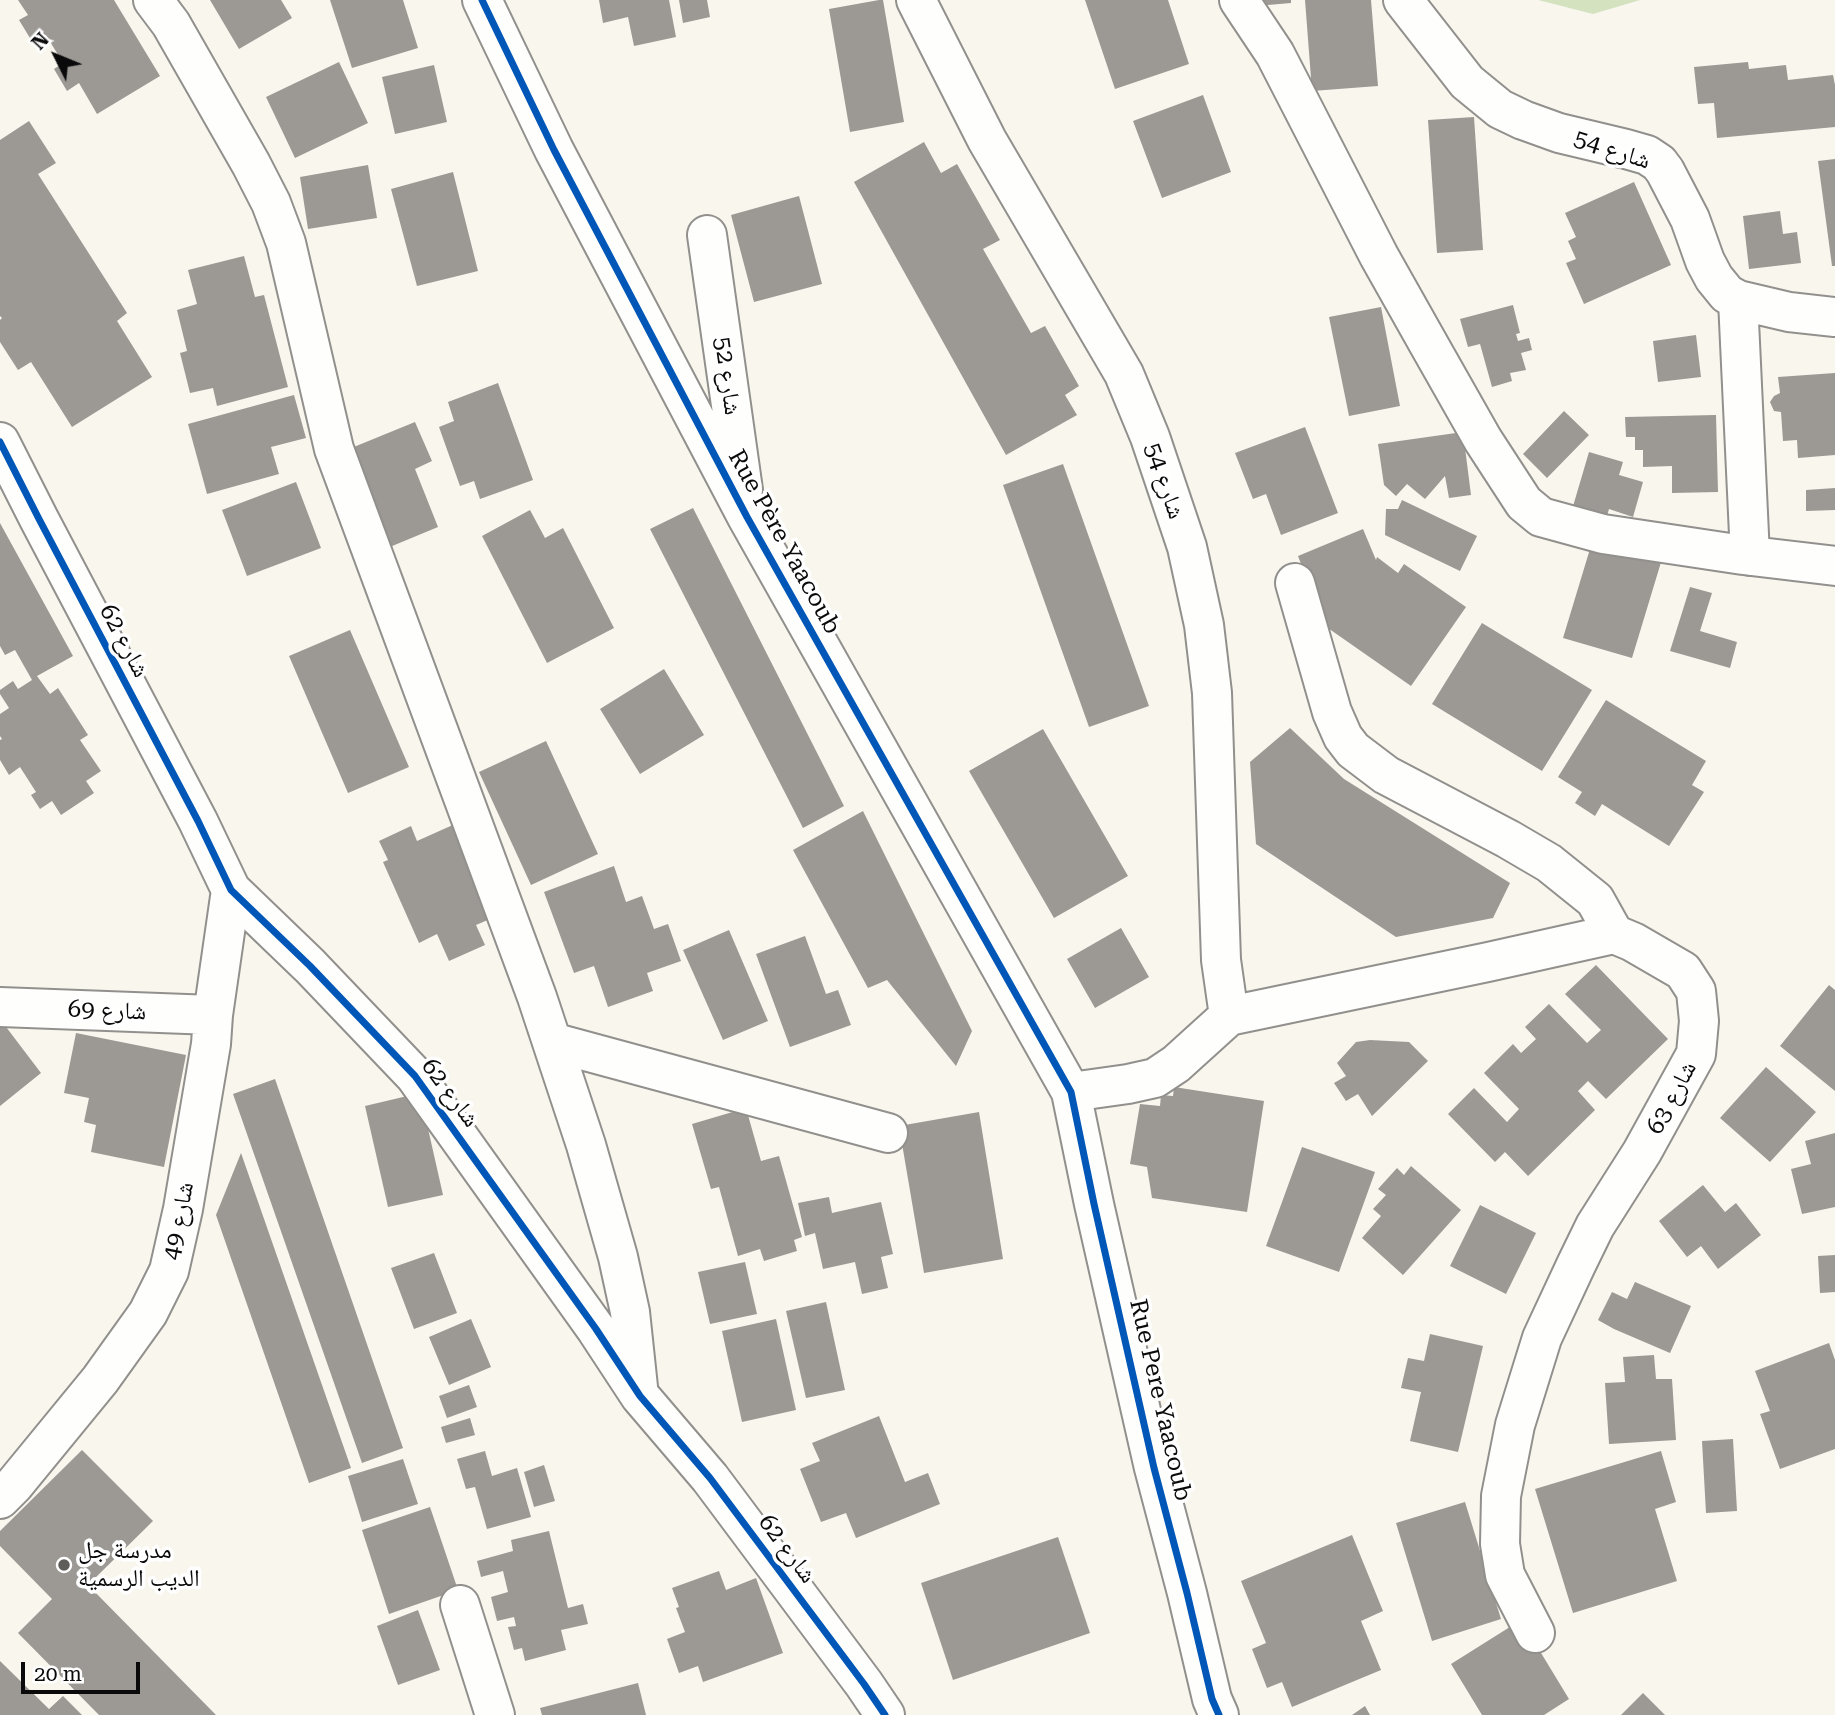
<!DOCTYPE html>
<html>
<head>
<meta charset="utf-8">
<style>
  body { margin:0 }
  #map { position:relative; width:1835px; height:1715px; overflow:hidden; background:#f9f6ee; font-family:"Roboto Serif",serif }
  canvas { display:block }
  .north { position:absolute; left:21px; top:21px; width:70px; height:70px; -webkit-text-stroke:5px #fff; paint-order:stroke; rotate:313deg; font-size:19px; font-weight:700; line-height:28px; text-align:center; color:#0a0a0a }
  .north::after { content:''; display:block; margin:auto; width:24px; height:32px; background:#0a0a0a; clip-path:polygon(50% 0,100% 100%,50% 72%,0 100%) }
  .scale { position:absolute; left:21px; top:1662px; width:119px; height:32px; box-sizing:border-box; border:4px solid #0a0a0a; border-top:0; padding-left:9px; font-size:21px; line-height:24px; white-space:nowrap; color:#0a0a0a; -webkit-text-stroke:5px #fff; paint-order:stroke }
</style>
</head>
<body>
<div id="map">
<canvas width="1835" height="1715"></canvas>
<div class="north">N</div>
<div class="scale">20 m</div>
</div>
<script>
const c = document.querySelector('canvas').getContext('2d');
c.lineJoin = 'round';
function fillPath(path, color) { c.fillStyle = color; c.fill(path, 'evenodd'); }
function trace(path, color, width, dash) { c.strokeStyle = color; c.lineWidth = width; c.lineCap = dash ? 'butt' : 'round'; c.setLineDash(dash || []); c.stroke(path); }
function drawText(font, color, halo, rows, align = 'center') {
  c.font = font + ' "Roboto Serif","Noto Naskh Arabic",serif'; c.lineWidth = 7; c.setLineDash([]); c.textBaseline = 'middle'; c.strokeStyle = halo; c.fillStyle = color; for (const [text, x, y, turn = 0] of rows) {
    c.save(); c.translate(x, y); c.rotate((+turn || 0) * Math.PI / 180); c.textAlign = isNaN(turn) ? turn : align; if (halo) c.strokeText(text, 0, 0); c.fillText(text, 0, 0); c.restore();
  }
}
fillPath(new Path2D(`
  M1538,0H1640L1593,14Z`), '#d4e2bf');
fillPath(new Path2D(`
  M18,0H114L160,76L97,114L79,83L67,91L54,69L63,63L46,35L33,43L19,20L28,15Z
  M210,0H281L292,18L239,49Z
  M330,0H403L418,48L352,68Z
  M599,0H669L676,37L634,46L628,17L603,23Z
  M679,0H707L710,17L683,23Z
  M879,0H883L904,122L850,132L829,9Z
  M1085,0H1168L1189,64L1115,89Z
  M1255,0H1291V3L1256,6Z
  M1305,0H1371L1378,86L1312,91Z
  M339,62L368,123L295,158L266,97Z
  M1748,62L1749,69L1786,65L1788,80L1833,75L1835,85V127L1717,138L1714,103L1698,104L1694,67Z
  M434,65L447,122L395,134L382,77Z
  M1203,95L1231,172L1162,198L1133,121Z
  M1474,117L1483,250L1437,253L1428,120Z
  M29,121L56,163L38,174L127,313L117,321L152,377L72,427L31,362L18,370L0,342V320L2,318L0,316V140Z
  M924,142L941,173L957,164L1000,240L983,249L1031,333L1045,326L1079,386L1065,395L1077,415L1006,455L854,182Z
  M1835,159V266H1832L1818,161Z
  M368,165L377,218L308,229L300,177Z
  M453,172L478,271L417,286L391,189Z
  M1634,182L1671,265L1584,304L1566,263L1576,259L1568,241L1576,237L1565,213Z
  M799,196L822,284L754,302L731,215Z
  M1780,211L1783,234L1797,232L1801,263L1749,269L1743,216Z
  M244,256L255,297L264,295L288,387L217,406L213,388L190,393L180,353L187,351L177,310L197,304L188,270Z
  M1513,305L1520,333L1516,334L1518,341L1529,338L1532,350L1521,353L1526,370L1510,373L1512,381L1492,387L1480,344L1468,347L1460,319Z
  M1381,307L1400,406L1349,416L1329,317Z
  M1696,335L1701,377L1658,382L1653,341Z
  M1835,373V455L1798,458L1797,440L1783,441L1781,412L1774,411L1770,402L1774,396L1780,393L1778,377Z
  M498,383L533,480L480,499L474,481L460,486L439,427L454,421L448,402Z
  M294,395L306,438L271,447L279,474L207,494L188,424Z
  M1564,411L1589,435L1547,478L1523,454Z
  M1716,415L1718,492L1672,493V466L1643,467V450H1635V437H1626L1625,417Z
  M415,422L432,461L415,469L438,527L385,549L344,451Z
  M1305,427L1338,513L1281,535L1266,494L1253,499L1235,453Z
  M1463,432L1471,495L1449,498L1445,476L1425,499L1407,484L1396,496L1384,485L1378,444Z
  M1589,452L1623,462L1619,475L1643,482L1633,517L1609,509L1605,523L1571,513Z
  M1063,464L1149,706L1089,727L1003,485Z
  M296,482L321,548L247,576L222,510Z
  M1835,488V510L1806,511V490Z
  M1402,500L1477,536L1460,571L1385,535L1386,509H1398Z
  M693,508L844,806L803,828L650,529Z
  M530,510L545,538L563,528L614,628L547,663L482,536Z
  M0,523L73,656L37,676L50,694L58,688L88,735L80,740L101,771L86,781L94,793L61,815L52,801L40,809L31,795L36,792L20,767L9,775L0,760V740L2,739L0,736V714L9,708L0,694V690L13,681L18,689L32,680L15,650L5,655L0,646Z
  M1363,529L1376,560L1377,557L1398,573L1404,564L1466,607L1411,686L1325,626L1298,556Z
  M1593,539L1662,559L1632,658L1563,638Z
  M1690,587L1712,593L1700,631L1737,642L1730,668L1670,651Z
  M1482,623L1592,690L1542,771L1432,704Z
  M350,630L409,767L348,793L289,656Z
  M664,669L704,735L640,774L600,709Z
  M1606,700L1706,761L1692,785L1704,792L1669,846L1602,804L1595,816L1575,803L1582,792L1558,777Z
  M1290,728L1344,779L1510,883L1493,918L1396,937L1256,844L1250,762Z
  M1043,729L1128,876L1054,918L969,771Z
  M546,741L598,854L531,885L479,772Z
  M863,811L972,1031L956,1066L887,980L868,988L793,850Z
  M455,824L497,916L476,925L485,945L449,961L437,934L419,943L383,862L388,860L379,841L411,826L417,841Z
  M614,866L626,902L642,896L654,929L668,924L681,961L647,973L653,991L608,1007L594,966L574,973L544,892Z
  M1121,928L1149,977L1095,1008L1067,959Z
  M729,930L768,1021L723,1040L683,950Z
  M805,936L826,994L838,990L851,1025L790,1047L756,954Z
  M1596,965L1668,1039L1606,1099L1588,1081L1578,1091L1595,1110L1528,1176L1505,1152L1495,1162L1448,1114L1474,1088L1507,1122L1519,1109L1484,1073L1513,1044L1521,1053L1536,1039L1525,1027L1549,1004L1587,1043L1601,1030L1565,994Z
  M1829,985L1835,990V1091L1780,1046Z
  M0,1019L41,1073L0,1106Z
  M76,1033L186,1055L164,1167L91,1152L96,1125L84,1122L89,1098L64,1093Z
  M1370,1040L1409,1042L1428,1061L1372,1116L1358,1094L1346,1101L1334,1083L1346,1076L1337,1063L1356,1042Z
  M1766,1067L1816,1112L1770,1162L1720,1118Z
  M275,1079L403,1448L362,1463L233,1094Z
  M1174,1087L1264,1101L1247,1212L1152,1198L1147,1167L1130,1164L1140,1104L1160,1106L1161,1095L1173,1096Z
  M420,1093L443,1195L388,1207L365,1106Z
  M746,1108L761,1161L779,1156L802,1237L794,1240L797,1251L764,1261L760,1249L738,1256L719,1187L711,1189L692,1124Z
  M979,1112L1003,1259L924,1273L899,1126Z
  M1835,1133V1207L1802,1214L1791,1169L1811,1164L1805,1141Z
  M1302,1147L1375,1172L1339,1272L1266,1246Z
  M241,1153L351,1468L309,1483L216,1215Z
  M1411,1166L1461,1210L1403,1275L1362,1238L1381,1216L1373,1209L1386,1195L1378,1189L1397,1168L1404,1175Z
  M1703,1185L1725,1212L1736,1203L1761,1235L1718,1269L1701,1246L1687,1257L1659,1221Z
  M829,1197L832,1213L881,1202L893,1254L881,1257L888,1288L862,1294L855,1262L823,1269L815,1233L805,1236L798,1203Z
  M1480,1205L1536,1233L1506,1294L1450,1266Z
  M434,1253L457,1313L414,1329L391,1268Z
  M1835,1255V1292L1820,1293L1818,1256Z
  M745,1262L757,1314L710,1324L698,1272Z
  M1635,1282L1691,1306L1670,1353L1614,1329L1598,1320L1612,1292L1627,1299Z
  M826,1302L845,1390L806,1398L786,1311Z
  M471,1319L491,1367L449,1385L429,1337Z
  M776,1319L796,1410L742,1422L722,1331Z
  M1430,1334L1483,1346L1458,1452L1410,1441L1421,1392L1401,1388L1408,1358L1424,1361Z
  M1829,1343L1835,1360V1449L1780,1469L1760,1414L1770,1411L1755,1371Z
  M1654,1355L1656,1379H1672L1676,1440L1609,1444L1605,1383L1625,1382L1623,1357Z
  M469,1385L477,1407L447,1418L439,1396Z
  M879,1416L905,1482L928,1473L940,1504L856,1538L846,1513L821,1522L800,1469L820,1461L812,1443Z
  M470,1418L475,1435L446,1443L441,1427Z
  M1733,1439L1737,1511L1706,1513L1702,1441Z
  M82,1450L153,1521L88,1585L216,1715H99L18,1633L52,1599L0,1546V1531Z
  M485,1451L492,1476L517,1468L531,1517L487,1529L475,1487L466,1489L457,1459Z
  M1661,1451L1676,1502L1655,1509L1677,1581L1573,1613L1535,1489Z
  M403,1459L418,1504L362,1522L348,1476Z
  M544,1465L555,1501L534,1507L524,1472Z
  M1465,1502L1501,1619L1432,1641L1396,1523Z
  M430,1507L458,1590L389,1614L362,1530Z
  M549,1531L568,1608L583,1604L588,1624L561,1630L566,1650L525,1661L522,1648L514,1650L508,1627L516,1626L514,1617L497,1621L491,1597L508,1592L503,1571L481,1577L477,1561L513,1551L511,1540Z
  M1352,1535L1383,1611L1361,1621L1381,1670L1292,1707L1282,1682L1267,1688L1252,1649L1266,1643L1241,1581Z
  M1058,1537L1090,1633L953,1680L921,1583Z
  M719,1571L726,1590L756,1578L783,1653L703,1682L698,1666L679,1673L667,1639L685,1632L676,1608L679,1607L672,1588Z
  M418,1610L440,1670L398,1685L377,1626Z
  M1521,1620L1569,1699L1544,1715H1482L1451,1664Z
  M0,1661L49,1709L63,1696L82,1715H0Z
  M638,1683L646,1715H542L540,1708Z
  M1643,1693L1665,1715H1621Z
  M1365,1706L1370,1715H1352Z`), '#9c9894');
const minor = new Path2D(`
  M153,0L171,24L251,164L271,203L286,243L334,449L537,997L586,1145L618,1257L630,1312L638,1387
  M482,0L554,150L747,517L1071,1092L1094,1204L1154,1468L1187,1593L1212,1699L1219,1715
  M916,0L987,140L1124,374L1150,437L1187,547L1204,625L1212,693L1221,960L1229,1016
  M1239,0L1275,54L1379,256L1428,343L1483,440L1524,503L1541,517L1603,534L1743,555L1835,566
  M1403,0L1467,82L1500,109L1523,120L1559,133L1626,149L1647,155L1659,163L1665,171L1690,219L1705,261L1714,278L1727,294L1738,300L1789,312L1835,317
  M707,235L743,490
  M1738,300L1750,556
  M0,442L39,519L198,821L231,890L310,966L415,1076L596,1329L640,1396L710,1478L864,1684L885,1715
  M1295,583L1332,712L1343,737L1353,750L1386,775L1508,839L1549,863L1595,900L1614,934
  M0,1007L213,1015
  M552,1042L888,1133
  M1071,1092L1128,1084L1155,1078L1176,1064L1229,1016L1488,962L1614,934L1633,942L1683,971L1696,991L1699,1021L1696,1054L1642,1152L1595,1226L1576,1265L1542,1338L1515,1425L1501,1496L1500,1544L1505,1575L1535,1633
  M0,1499L14,1485L100,1380L148,1313L169,1271L183,1209L211,1044L213,1015L231,890
  M460,1605L495,1715`);
trace(minor, '#92908d', 42);
trace(minor, '#fefefc', 38);
trace(new Path2D(`
  M482,0L554,150L747,517L1071,1092L1094,1204L1154,1468L1187,1593L1212,1699L1219,1715
  M0,442L39,519L198,821L231,890L310,966L415,1076L596,1329L640,1396L710,1478L864,1684L885,1715`), '#0057b8', 7);
for (const [x, y, r, color] of [
  [64,1565,7,"#5e5d5a"]
]) { const dot = new Path2D(); dot.arc(x, y, r, 0, 2 * Math.PI); c.fillStyle = color; c.fill(dot); trace(dot, '#fff', 2.5); }
drawText('24px', '#0a0a0a', '#fff', [
  ["شارع 54",1612,150,18],
  ["شارع 52",727,376,82],
  ["شارع 54",1164,481,71],
  ["Rue Père Yaacoub",784,542,61],
  ["شارع 62",124,641,62],
  ["شارع 69",107,1011,2],
  ["شارع 62",450,1093,53],
  ["شارع 63",1672,1098,-62],
  ["شارع 49",179,1221,-79],
  ["Rue Pere Yaacoub",1160,1400,77],
  ["شارع 62",787,1549,53]
]);
drawText('24px', '#0a0a0a', '#fff', [
  ["مدرسة جل",78,1551],
  ["الديب الرسمية",78,1579]
], 'left');
</script>
</body>
</html>
